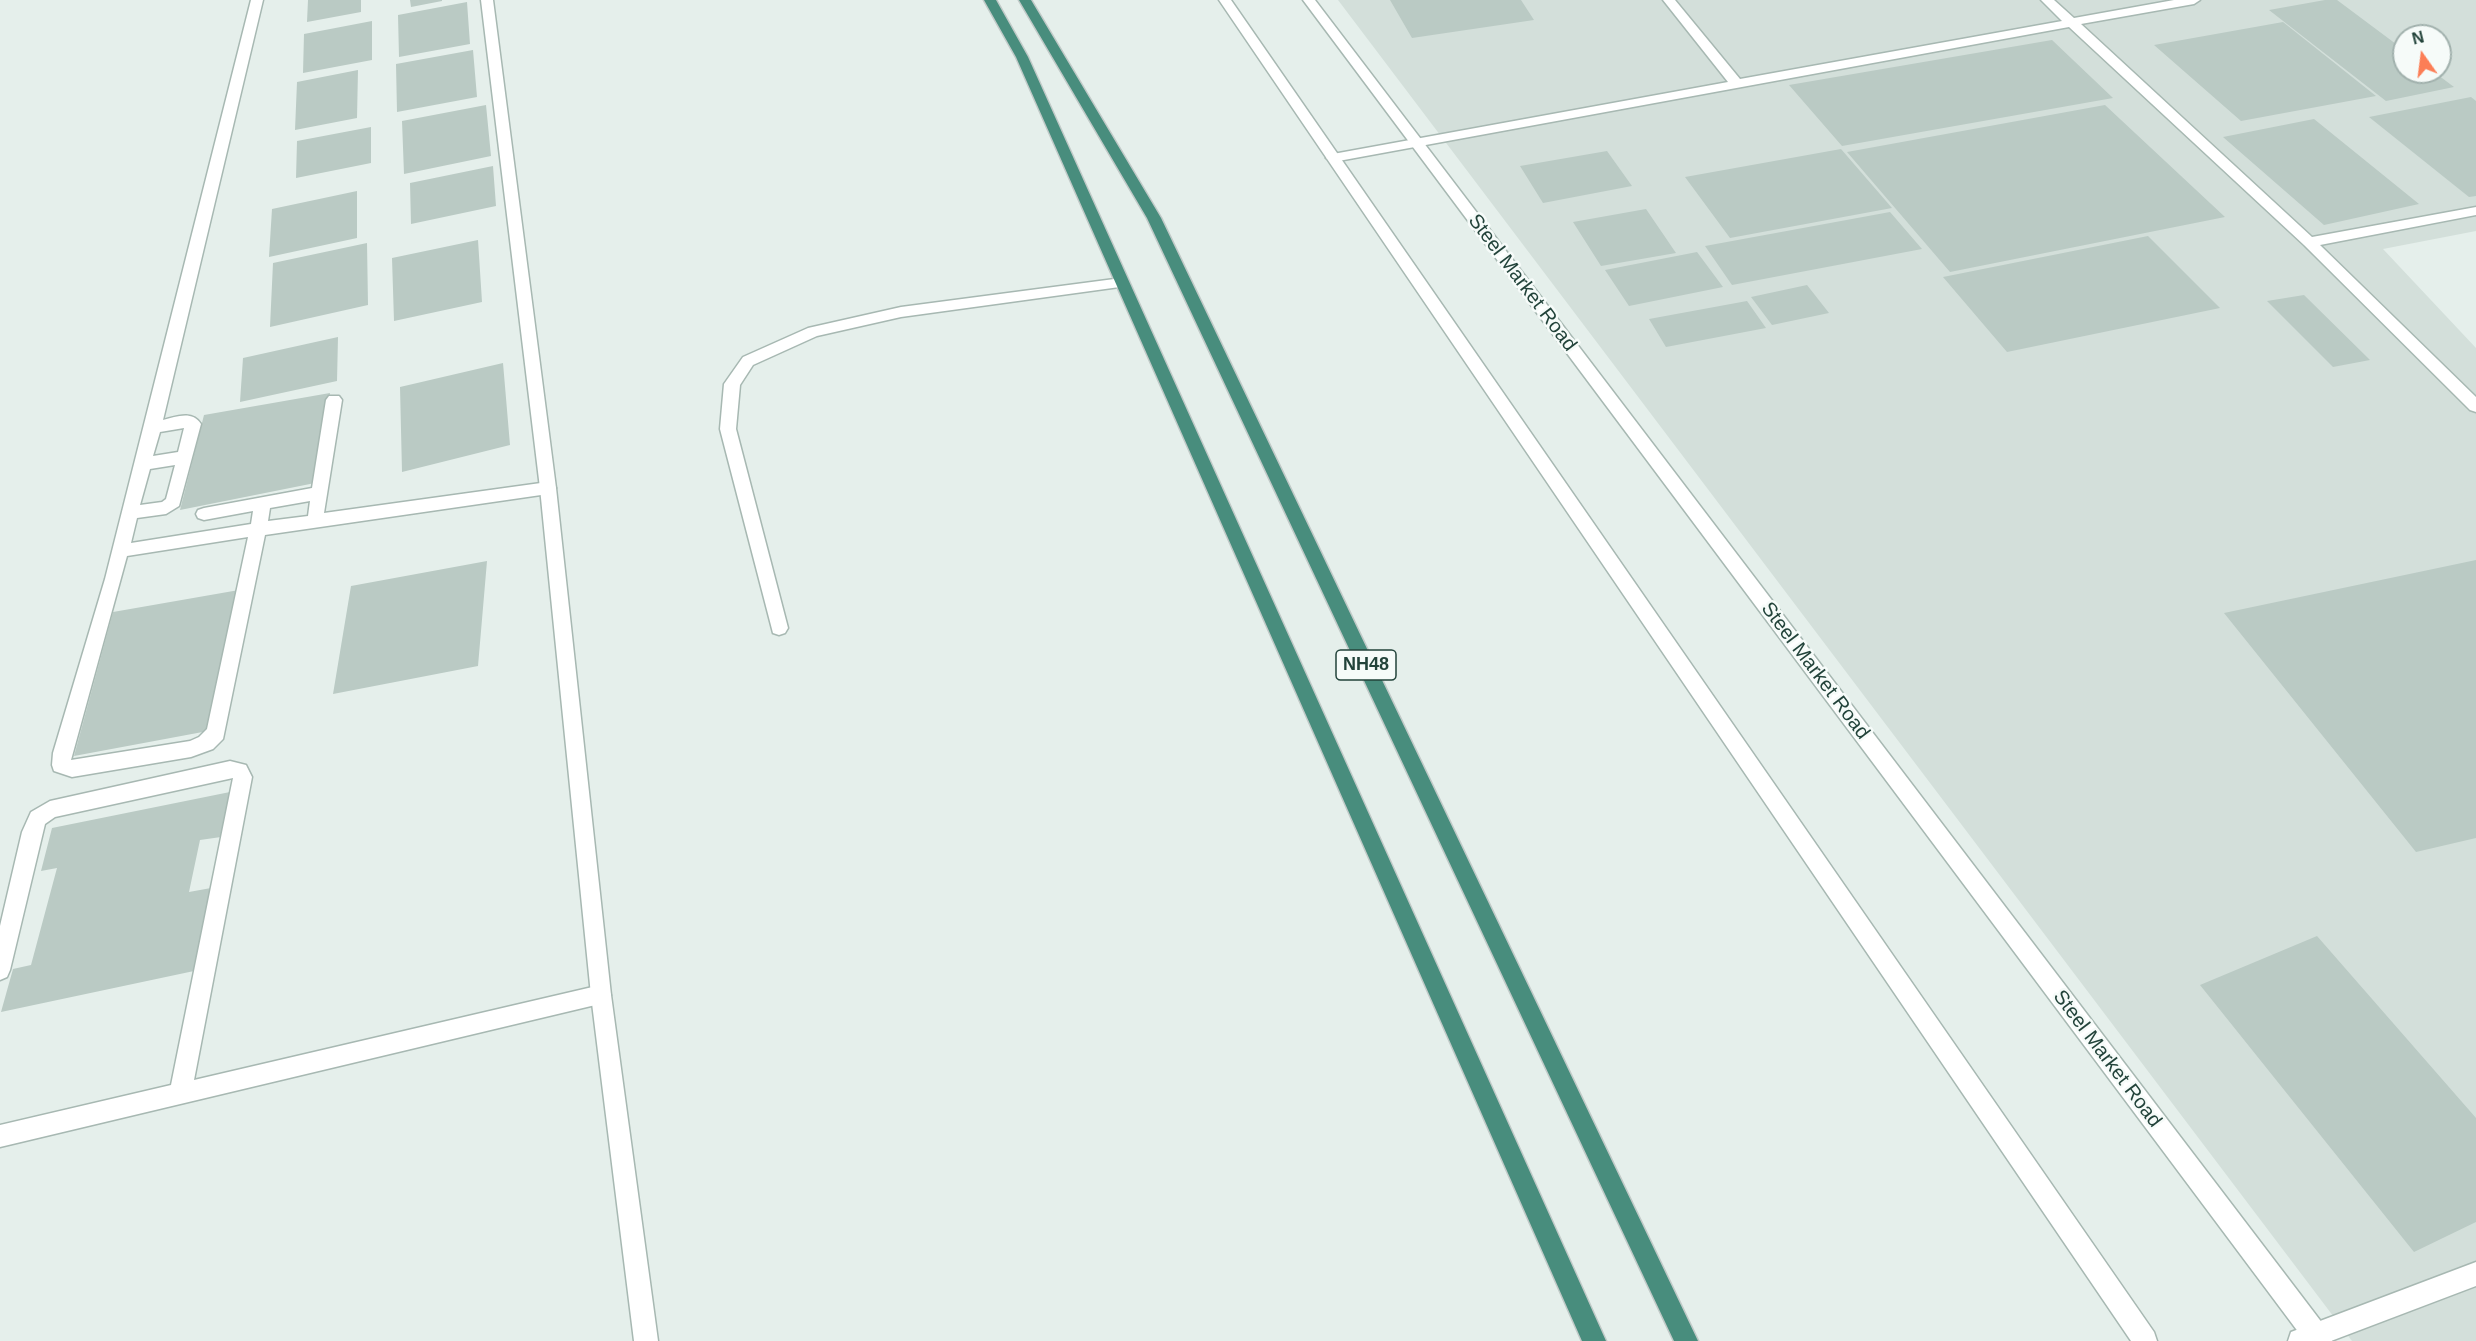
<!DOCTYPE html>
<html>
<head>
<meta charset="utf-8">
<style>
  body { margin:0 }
  #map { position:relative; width:2476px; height:1341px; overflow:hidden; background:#e5efeb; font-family:Helvetica,sans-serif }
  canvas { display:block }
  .north { position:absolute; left:2392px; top:24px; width:60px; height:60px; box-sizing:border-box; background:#f6fbf9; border:2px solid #a1b1ad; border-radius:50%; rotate:346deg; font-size:16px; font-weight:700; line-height:24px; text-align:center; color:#22433a }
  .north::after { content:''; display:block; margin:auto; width:21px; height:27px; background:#fc7e56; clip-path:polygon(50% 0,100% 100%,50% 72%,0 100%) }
</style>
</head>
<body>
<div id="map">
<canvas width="2476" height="1341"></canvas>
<div class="north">N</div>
</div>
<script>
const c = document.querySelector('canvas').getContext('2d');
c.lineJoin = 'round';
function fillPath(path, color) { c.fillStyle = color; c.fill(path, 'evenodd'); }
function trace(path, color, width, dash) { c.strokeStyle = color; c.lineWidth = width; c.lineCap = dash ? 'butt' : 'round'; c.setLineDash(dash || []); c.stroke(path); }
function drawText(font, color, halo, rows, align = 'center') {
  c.font = font + ' Helvetica,sans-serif'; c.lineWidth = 5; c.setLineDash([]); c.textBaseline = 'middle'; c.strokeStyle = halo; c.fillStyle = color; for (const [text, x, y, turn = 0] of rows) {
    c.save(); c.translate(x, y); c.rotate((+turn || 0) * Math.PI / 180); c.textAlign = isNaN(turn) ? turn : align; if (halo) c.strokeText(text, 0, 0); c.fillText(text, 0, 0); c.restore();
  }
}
fillPath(new Path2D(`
  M1338,0H2476V231L2383,249L2476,348V1341H2352ZM2404,36H2440V72H2404Z`), '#d3dfda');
fillPath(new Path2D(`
  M308,0H361V12L307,22Z
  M410,0H442V1L411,7Z
  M1390,0H1521L1534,20L1412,38Z
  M2325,0H2337L2404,50V72H2434L2454,87L2386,101L2269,10Z
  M467,2L470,44L399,57L398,15Z
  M372,21V60L303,73L304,34Z
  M2283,22L2376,96L2241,121L2154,45Z
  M2052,40L2113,98L1842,146L1789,85Z
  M473,50L477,97L397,112L396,64Z
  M358,70L357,118L295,130L297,82Z
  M2471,97L2476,101V196L2469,197L2369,117Z
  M486,105L491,156L404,174L402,121Z
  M2105,105L2225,217L1950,272L1847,152Z
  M2314,119L2419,204L2324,225L2223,137Z
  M371,127V163L296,178L297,141Z
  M1841,149L1892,208L1730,238L1685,177Z
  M1607,151L1632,186L1543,203L1520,166Z
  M493,166L496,206L411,224L410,183Z
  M357,191V238L269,257L272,209Z
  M1646,209L1676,253L1601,266L1573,222Z
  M1890,212L1922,249L1732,285L1705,246Z
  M2148,236L2220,308L2007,352L1943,277Z
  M478,240L482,302L394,321L392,258Z
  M367,243L368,305L270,327L273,263Z
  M1697,252L1723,287L1629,306L1605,270Z
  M1807,285L1829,313L1772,325L1751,297Z
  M2304,295L2370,360L2333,367L2267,301Z
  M1747,301L1766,328L1666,347L1649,319Z
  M338,337L337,381L240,402L243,358Z
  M503,363L510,445L402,472L400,387Z
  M330,393L315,483L180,510L204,415Z
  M2476,560V838L2416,852L2224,613Z
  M487,561L478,666L333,694L351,586Z
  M239,590L208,731L74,756L113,612Z
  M230,792L221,837L200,840L189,892L211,888L194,971L1,1012L13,969L31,965L57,868L41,871L52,828Z
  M2317,936L2476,1118V1222L2414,1252L2200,985Z`), '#bacac4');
const service = new Path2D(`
  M1122,278L1129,283L1127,286L901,317L817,336L753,365L740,385L736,429L788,628L785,633L779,635L773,633L720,429L724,384L743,357L808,328L901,307Z
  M2476,1262V1286L2331,1341H2288L2291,1332Z`);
const minor = new Path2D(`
  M251,0H263L163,420C176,417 192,410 201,424L179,506L166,514L137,518L131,543L251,524L253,511L204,520L198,518L196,514L198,510L204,508L312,488L326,400L329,396H339L342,400L324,513L548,482L554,484L556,488L554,492L548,494L265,535L223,739L213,749L191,757L72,777L54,771L52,765L53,753L105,579ZM184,428L178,452L153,456L160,432ZM175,465L166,499L162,502L140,505L150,469ZM310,501L308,516L268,521L270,508ZM248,537L207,729L199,737L190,741L71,760L127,556Z
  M1663,0H1675L1740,79L2062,21L2041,0H2054L2074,18L2174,0H2200L2194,4L2081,24L2312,237L2476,207V215L2320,245L2476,397V412L2470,410L2304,245L2069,27L1333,162L1326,158L1333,154L1728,82Z
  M230,761L246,765L252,777L194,1080L601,985L608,988L611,995L608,1002L0,1147V1125L171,1085L233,778L55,817L45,824L10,970L7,977L0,980V926L22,832L31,812L50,801Z`);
const tertiary = new Path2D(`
  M481,0H493L556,488L611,995L658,1341H634L591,995L540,488Z
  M1219,0H1231L2154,1332L2157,1341H2131Z
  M1303,0H1315L2329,1332L2332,1341H2305Z`);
const trunk = new Path2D(`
  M984,0H996L1028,57L1606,1341H1582L1016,57Z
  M1019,0H1031L1161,218L1698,1341H1674L1147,218Z`);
trace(service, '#a7b8b2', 3);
trace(minor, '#a7b8b2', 3);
trace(tertiary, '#a7b8b2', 3);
trace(trunk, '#c1cac8', 3);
fillPath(service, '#fff');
fillPath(minor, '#fff');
fillPath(tertiary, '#fff');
fillPath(trunk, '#488d7d');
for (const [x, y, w] of [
  [1366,665,60]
]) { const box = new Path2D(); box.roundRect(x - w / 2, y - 15, w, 30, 4.5); c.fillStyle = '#f6fbf9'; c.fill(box); trace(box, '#22433a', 1.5); }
drawText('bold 18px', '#22433a', null, [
  ["NH48",1366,665]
]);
drawText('20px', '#22433a', '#f6fbf9', [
  ["Steel Market Road",1522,283,53],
  ["Steel Market Road",1815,671,53],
  ["Steel Market Road",2107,1059,53]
]);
</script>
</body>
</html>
